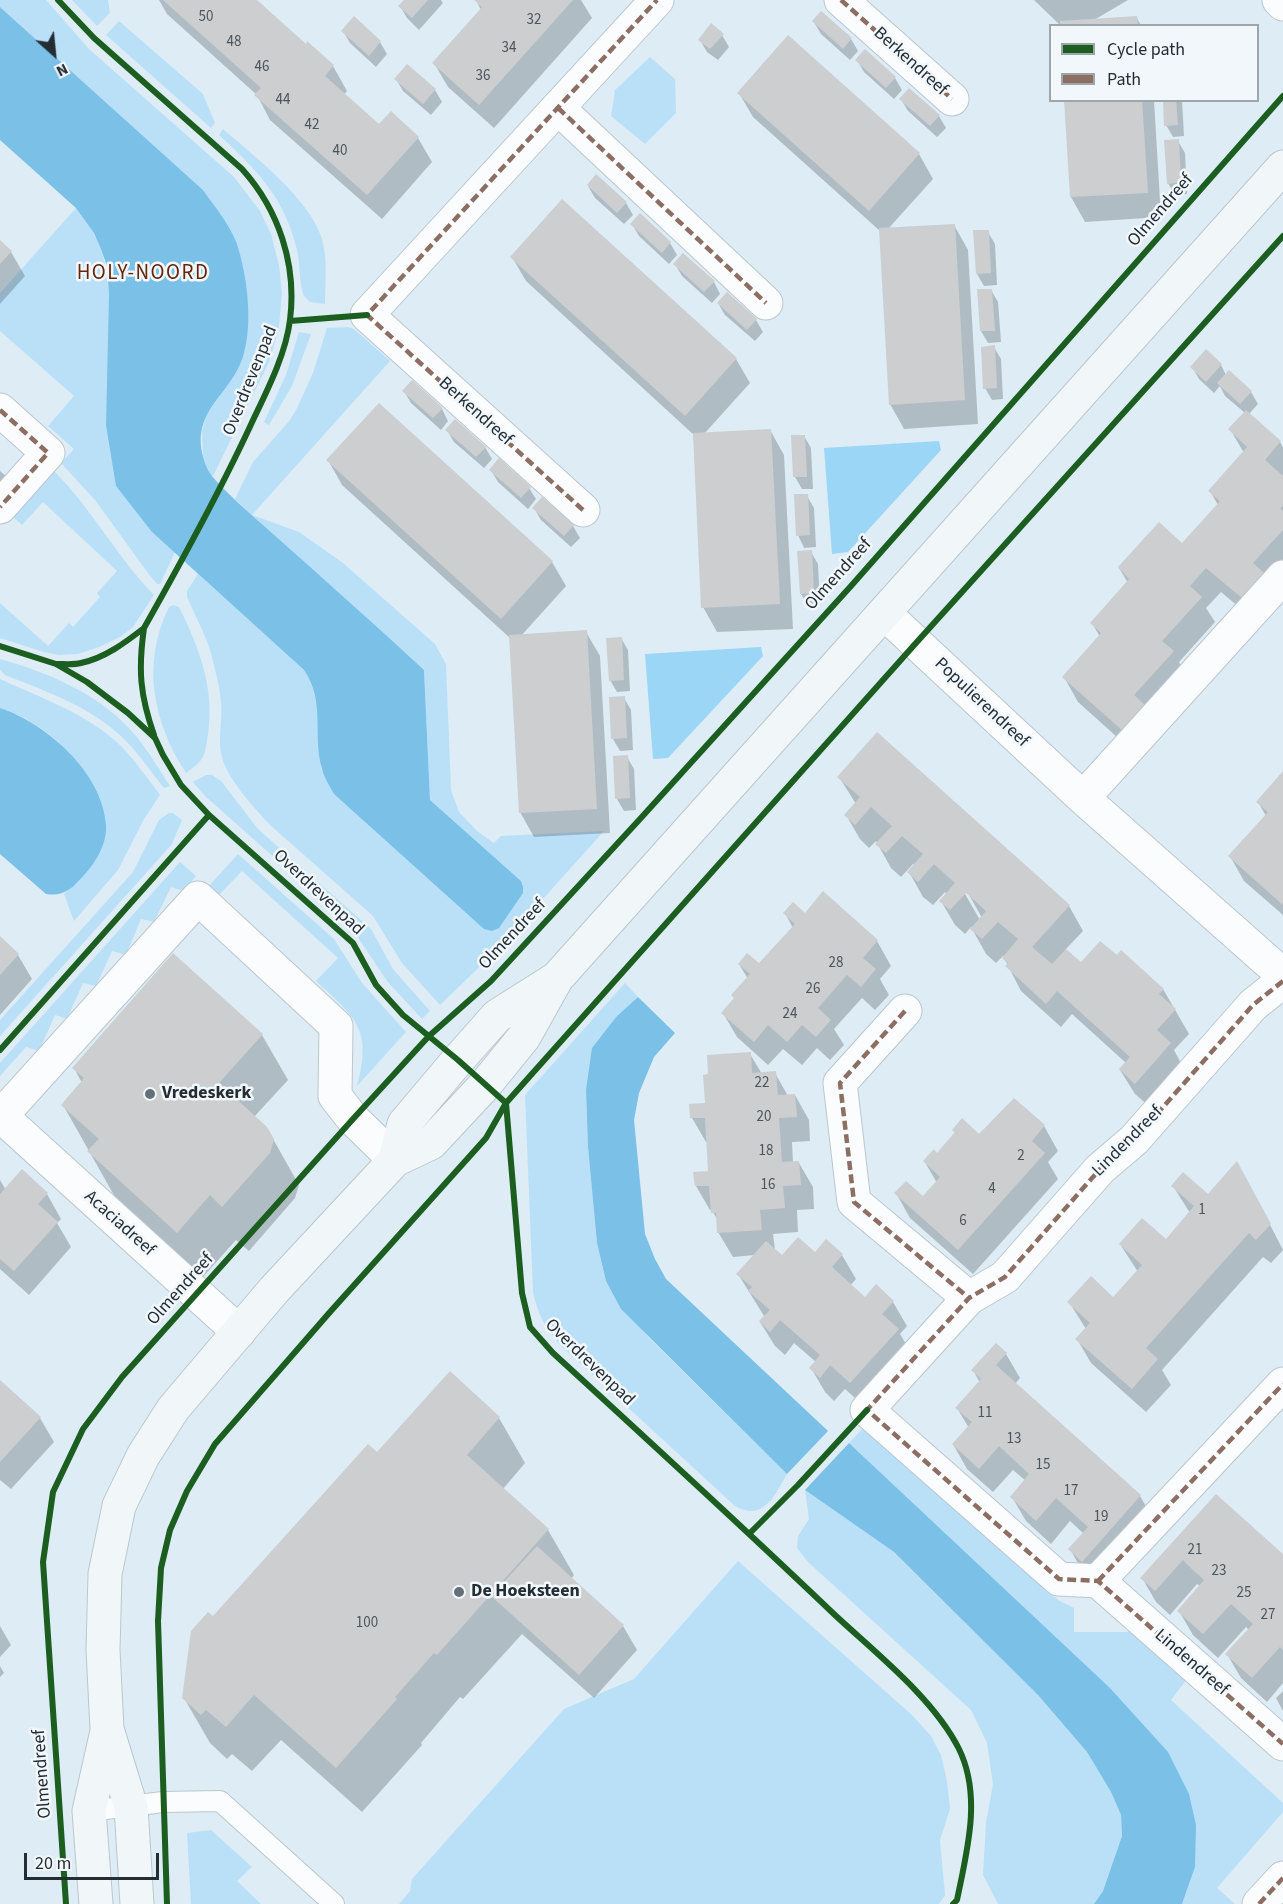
<!DOCTYPE html>
<html>
<head>
<meta charset="utf-8">
<style>
  body { margin:0 }
  #map { position:relative; width:1283px; height:1904px; overflow:hidden; background:#ddecf5; font-family:"Source Sans 3",sans-serif }
  canvas { display:block }
  .legend { position:absolute; left:1049px; top:24px; width:210px; height:78px; box-sizing:border-box; background:#f2f7fb; border:2px solid #9fa6ab; margin:0; padding:8px 10px; list-style:none; font-size:18px; color:#232d33 }
  .legend li { display:flex; align-items:center; gap:12px; height:30px }
  .legend b { width:30px; border:2px solid #9fa6ab }
  .north { position:absolute; left:24px; top:24px; width:60px; height:60px; -webkit-text-stroke:4px #f2f7fb; paint-order:stroke; rotate:153deg; font-size:16px; font-weight:700; line-height:24px; text-align:center; color:#232d33 }
  .north::after { content:''; display:block; margin:auto; width:21px; height:27px; background:#232d33; clip-path:polygon(50% 0,100% 100%,50% 72%,0 100%) }
  .scale { position:absolute; left:24px; top:1853px; width:135px; height:27px; box-sizing:border-box; border:3px solid #232d33; border-top:0; padding-left:8px; font-size:18px; line-height:21px; white-space:nowrap; color:#232d33; -webkit-text-stroke:4px #f2f7fb; paint-order:stroke }
</style>
</head>
<body>
<div id="map">
<canvas width="1283" height="1904"></canvas>
<ul class="legend">
<li><b style="height:8px;background:#1b5e20"></b>Cycle path</li>
<li><b style="height:8px;background:#8d6e63"></b>Path</li>
</ul>
<div class="north">N</div>
<div class="scale">20 m</div>
</div>
<script>
const c = document.querySelector('canvas').getContext('2d');
c.lineJoin = 'round';
function fillPath(path, color) { c.fillStyle = color; c.fill(path, 'evenodd'); }
function trace(path, color, width, dash) { c.strokeStyle = color; c.lineWidth = width; c.lineCap = dash ? 'butt' : 'round'; c.setLineDash(dash || []); c.stroke(path); }
function drawText(font, color, halo, rows, align = 'center') {
  c.font = font + ' "Source Sans 3",sans-serif'; c.lineWidth = 5; c.setLineDash([]); c.textBaseline = 'middle'; c.strokeStyle = halo; c.fillStyle = color; for (const [text, x, y, turn = 0] of rows) {
    c.save(); c.translate(x, y); c.rotate((+turn || 0) * Math.PI / 180); c.textAlign = isNaN(turn) ? turn : align; if (halo) c.strokeText(text, 0, 0); c.fillText(text, 0, 0); c.restore();
  }
}
fillPath(new Path2D(`
  M0,0H46L89,49L234,177L260,211L271,234L279,265L282,293L279,327L270,360L213,476L208,472L203,458L202,431L206,416L236,371L244,353L247,327L244,274L236,243L203,190L0,7Z
  M72,0H108L110,13L97,26Z
  M119,21L203,94L215,123L211,128L106,35Z
  M650,57L675,79L676,113L645,144L611,116L615,90Z
  M223,129C254,156 310,199 322,239C328,260 325,283 325,304L310,302L304,296C298,281 301,262 296,246C283,196 256,169 219,135Z
  M76,208C101,238 106,257 109,295L152,532L175,552L160,584H157L148,573L95,500L61,463L74,449L48,426L74,396L0,331V293Z
  M348,327L354,329L390,361L252,515L299,532L343,563L435,644L446,664L451,790L459,812L477,831L494,843L501,836L604,831L498,949L440,1005L402,963L373,916L269,824C253,806 228,780 222,757C217,739 223,720 221,702C220,688 216,674 213,661C208,638 196,618 187,597V591L198,574L304,670L311,681L317,702L321,768L334,794L521,881L430,800L424,670L251,515L235,499L253,462L290,420L297,408L313,373L327,328Z
  M299,332L311,334L292,386L269,425L264,422L286,375Z
  M54,471C92,509 117,557 154,595L133,627L120,637L99,647L78,654L59,655L44,652L0,638V603L48,646L69,623L73,627L100,597L97,593L117,571L43,502L22,525L13,517Z
  M173,605L179,607C199,647 215,689 208,734C207,741 206,750 203,757C199,764 192,768 186,773C153,722 141,664 169,607Z
  M0,659C50,673 102,695 136,736C149,752 159,769 170,786L164,788C151,772 140,755 126,741C94,708 48,692 5,675L0,670Z
  M0,679C41,698 89,714 122,747C136,762 148,779 160,795L144,819L118,870L74,921L64,894L78,882L106,826C93,770 55,726 0,708Z
  M206,775H212L221,781L258,829L371,929L393,969L430,1011L422,1019L387,981L349,924L205,796L193,782Z
  M169,813H173L182,820L172,844L0,1036V1020L133,872L159,820Z
  M238,854L334,939L362,983L406,1032L357,1086C373,1029 355,1017 316,981L338,958L242,871L218,896L208,887Z
  M180,862L196,876L183,891L171,887L154,922L141,919L126,955L112,951L96,986L83,983L67,1019L55,1015L39,1051L26,1047L0,1076V1063Z
  M625,983L638,997L617,1016L586,1090L588,1147L597,1243L606,1281L648,1337L787,1474C774,1496 764,1522 735,1506L561,1346C544,1326 539,1317 533,1292L525,1095Z
  M866,1425L1058,1600L1074,1608V1632H1131L1190,1675L1171,1700L1283,1803V1812L1217,1888L1235,1904H1182L1195,1867L1109,1687L849,1443Z
  M805,1490L894,1552L1038,1695L1087,1752L1111,1792L1121,1815L1122,1836L1103,1891L1094,1904H998L997,1902L983,1875L986,1823L993,1784L987,1743L971,1710L808,1562L797,1548L798,1536L809,1519Z
  M738,1561L912,1715L931,1736L941,1755L947,1781L950,1809L940,1840L945,1895L939,1904H399L410,1891L412,1879L564,1709L634,1679Z
  M211,1830L252,1867L237,1881L261,1904H191L187,1833Z`), '#bae0f8');
fillPath(new Path2D(`
  M939,441L941,450L848,552L832,554L824,448Z
  M761,647L763,656L668,758L653,759L645,654Z`), '#9cd6f7');
fillPath(new Path2D(`
  M0,7L203,190C215,207 230,225 237,244C247,276 253,320 244,353C232,398 184,411 207,468C211,480 253,516 264,526C318,574 371,621 424,670L430,800L521,881L523,887V893L499,928L492,931L484,929L334,794C330,786 324,778 322,769C312,734 326,702 304,670L152,532L116,486L106,425L109,295L107,266L101,249L94,233L76,208L0,140Z
  M0,708C46,723 103,773 106,825C107,844 96,862 84,875C73,888 64,897 46,894L0,854Z
  M638,997L675,1033L654,1057L639,1093L634,1120L645,1234L655,1259L666,1279L828,1431L787,1474L621,1309L606,1281L597,1243L588,1147L586,1090L592,1048L617,1016Z
  M849,1443L1109,1687L1168,1752L1189,1794L1196,1825L1195,1867L1182,1904H1094L1103,1891L1122,1836L1121,1815L1111,1792L1087,1752L1038,1695L894,1552L805,1490Z`), '#7ac0e7');
fillPath(new Path2D(`
  M159,0H254L306,46L333,66L347,91L344,94L380,126L418,138L432,162L382,219L270,120L257,95L167,14Z
  M406,0H441L443,3L419,30L407,18L400,6Z
  M476,0H581L592,18L494,128L448,87L434,63L481,10Z
  M1034,0H1128L1094,20L1137,18L1141,26H1061Z
  M814,22L851,39L858,51L850,60L821,34Z
  M343,31L380,42L387,54L376,67L350,43Z
  M722,35L729,47L718,60L707,52L700,40Z
  M788,38L919,154L933,179L888,229L954,225L968,250L978,424L904,429L890,404L880,231L753,117L739,93Z
  M857,60L895,78L902,90L894,99L864,72Z
  M396,79L435,90L442,102L431,115L403,91Z
  M901,99L939,116L946,128L937,137L908,111Z
  M1066,100H1154L1161,217L1085,222L1071,197Z
  M1164,100H1182L1184,136L1173,137L1166,125Z
  M1178,141L1185,153L1187,194L1175,195L1168,183Z
  M588,186L626,203L633,215L624,224L595,198Z
  M640,215L670,243L677,255L669,264L639,236L632,224Z
  M988,232L995,244L997,285L984,286L977,274Z
  M0,242L11,252L25,276L0,304Z
  M512,257L736,359L750,383L704,434L770,430L784,455L793,629L717,632L703,607L694,435L526,281Z
  M675,264L714,282L720,294L712,303L682,276Z
  M991,290L998,302L1001,342L988,343L981,331Z
  M727,294L756,320L763,332L755,341L725,315L718,303Z
  M994,347L1001,359L1003,399L992,400L985,388Z
  M1206,351L1221,365L1226,375L1251,392L1258,404L1248,415L1280,442L1283,448V569L1257,622L1221,592L1206,608L1215,622L1179,662L1187,676L1137,755L1078,702L1064,677L1100,637L1092,623L1128,583L1119,568L1182,546L1218,505L1210,491L1244,453L1230,429L1245,413L1225,396L1220,386L1214,393L1199,379L1192,367Z
  M404,391L442,409L448,421L441,430L411,403Z
  M447,430L485,447L492,459L484,468L454,442Z
  M804,436L811,448L813,489H802L795,477Z
  M328,460L552,562L566,586L521,636L586,632L600,656L610,833L534,837L520,812L510,638L342,485Z
  M491,470L529,488L536,499L528,509L498,482Z
  M0,471L6,476L0,503Z
  M807,496L814,508L816,547L804,548L798,535Z
  M542,499L573,526L580,538L571,547L541,520L534,508Z
  M811,552L818,564L820,605L808,606L801,594Z
  M621,638L628,650L630,691L617,692L610,680Z
  M624,698L631,710L633,750L620,751L613,739L611,699Z
  M877,734L1069,906L1083,931L1065,950L1081,964L1163,989L1189,1034L1174,1050L1184,1069L1150,1107L1135,1094L1120,1070L1126,1063L1072,1014L1061,1027L1021,991L1003,956L996,963L986,954L971,927L965,934L955,925L941,901L947,894L945,892L933,905L923,897L909,872L915,866L913,864L901,877L891,868L876,841L869,848L860,839L846,815L856,804L839,777ZM964,886L982,918L980,920L961,887Z
  M627,757L634,769L636,810L624,811L617,799Z
  M1283,774V915L1244,881L1230,856L1266,816L1258,802Z
  M823,893L877,941L891,966L880,979L889,995L875,1010L862,998L834,1029L844,1045L830,1060L817,1048L802,1065L783,1049L768,1065L737,1037L723,1013L735,999L748,979L739,964L759,965L793,928L785,913L805,915Z
  M0,938L18,955L32,979L0,1015Z
  M262,1035L288,1080L254,1117L268,1130L299,1185L295,1198L249,1251L236,1240L203,1277L115,1197L63,1105L82,1083L74,1068Z
  M750,1054L762,1074L775,1073L788,1096L795,1095L809,1120L810,1141L792,1142L793,1163H799L813,1187L814,1209L797,1210L798,1232L773,1234L775,1250L782,1257L842,1255L856,1279L850,1286L865,1299L893,1302L907,1326L900,1334L912,1354L865,1407L845,1389L834,1401L825,1392L811,1368L816,1362L794,1343L785,1355L775,1346L760,1322L764,1316L738,1274L755,1255L733,1257L718,1232V1221L712,1210H710L696,1186L710,1172L708,1142H706L692,1118L707,1105Z
  M1014,1100L1044,1126L1058,1151L1048,1162L1058,1179L973,1274L910,1218L896,1193L923,1198L937,1183L925,1162L937,1155L956,1134L953,1130L979,1136Z
  M0,1180L6,1190L47,1194L61,1219L57,1223L71,1247L29,1295L0,1269Z
  M1173,1186L1208,1196L1251,1188L1283,1250L1271,1263L1263,1257L1162,1370L1171,1385L1146,1412L1091,1363L1077,1339L1086,1329L1069,1302L1114,1299L1138,1272L1120,1244L1166,1241L1190,1213Z
  M996,1345L1006,1354L1020,1378L1015,1384L1140,1496L1154,1520L1084,1574L1070,1549L1084,1534L1070,1521L1051,1544L1026,1521L1012,1497L1026,1481L1013,1470L993,1492L967,1469L953,1444L969,1428L957,1408L980,1383L973,1370Z
  M0,1382L40,1418L54,1442L11,1489L0,1480Z
  M499,1418L525,1463L503,1489L548,1530L574,1575L571,1579L623,1626L637,1650L594,1698L522,1634L463,1699L460,1697L421,1743L422,1745L362,1812L281,1740L252,1771L232,1754L227,1759L210,1743L184,1698L213,1618L377,1454Z
  M1216,1496L1283,1556V1683L1267,1702L1241,1678L1227,1654L1249,1630L1246,1627L1218,1658L1193,1635L1179,1611L1200,1586L1197,1584L1170,1615L1156,1602L1142,1578Z
  M0,1626L11,1645L0,1657Z
  M0,1666L4,1673L0,1677Z
  M1283,1691V1711L1276,1698Z`), '#0003');
fillPath(new Path2D(`
  M163,0H257L306,44L307,41L334,65L325,76L379,124L391,111L419,137L367,195L254,95L261,88Z
  M404,0H428L412,18L398,6Z
  M474,0H573L479,105L432,63L482,7Z
  M821,11L852,38L843,49L812,21Z
  M354,16L381,41L369,56L341,31Z
  M1137,16L1138,26H1060V21Z
  M711,23L724,34L710,49L698,40Z
  M788,35L920,153L869,211L737,93Z
  M865,49L896,77L886,88L855,60Z
  M407,64L436,89L423,104L394,79Z
  M909,88L940,115L930,126L899,99Z
  M1064,100H1142L1148,193L1070,197Z
  M1163,100H1176L1178,125L1164,126Z
  M1179,139L1181,182L1167,184L1164,140Z
  M596,174L627,202L617,213L587,185Z
  M562,199L737,358L685,416L510,257Z
  M640,213L671,242L662,253L630,224Z
  M955,224L965,400L889,405L879,228Z
  M973,230H989L991,273L976,274Z
  M0,240L12,251L0,264Z
  M683,253L715,281L704,292L673,264Z
  M977,289H992L995,331H980Z
  M727,292L757,319L747,330L717,303Z
  M995,345L997,388L983,389L981,347Z
  M1206,349L1222,364L1206,382L1190,367Z
  M1229,370L1252,391L1240,404L1217,383Z
  M412,380L443,408L433,418L402,391Z
  M379,403L553,561L501,619L326,460Z
  M1246,410L1281,441L1265,460L1283,476V506L1280,508L1283,511V530L1253,563L1264,573L1242,598L1206,568L1190,586L1202,597L1162,641L1174,651L1134,695L1146,706L1123,731L1062,677L1101,633L1090,623L1129,579L1118,567L1159,522L1182,543L1220,501L1208,491L1247,447L1228,429Z
  M455,419L486,447L476,457L445,430Z
  M771,429L780,604L701,608L693,433Z
  M791,435H805L807,477H793Z
  M499,458L531,487L521,498L489,470Z
  M794,494H808L810,535L796,536Z
  M542,497L574,525L564,536L532,508Z
  M812,550L814,593L800,594L797,551Z
  M587,630L597,809L519,813L509,635Z
  M622,637L624,680L609,681L606,638Z
  M625,696L627,738L611,739L609,697Z
  M877,732L1070,905L1032,947L1052,964L1066,949L1081,962L1100,941L1117,955L1121,950L1164,989L1159,994L1176,1009L1157,1030L1171,1043L1135,1084L1119,1069L1130,1057L1057,991L1046,1004L1005,966L1008,963L1002,958L1018,939L998,922L982,939L970,929L986,911L966,893L950,910L939,901L955,883L934,864L918,882L907,872L923,854L902,836L886,853L875,844L892,826L871,807L855,825L844,815L860,797L837,777Z
  M628,755L630,798L615,799L613,756Z
  M1283,771V905L1228,856L1268,812L1256,802Z
  M823,891L878,940L863,958L876,969L861,987L847,975L818,1008L831,1020L816,1037L802,1025L787,1042L768,1025L754,1042L721,1013L734,998L731,995L750,974L738,964L747,953L759,963L795,924L783,913L793,902L805,913Z
  M0,936L19,954L0,975Z
  M173,953L263,1034L219,1083L267,1127L274,1139L270,1153L222,1207L210,1195L177,1233L87,1151L99,1139L61,1105L84,1078L72,1068Z
  M751,1052L752,1073L776,1071L778,1095L795,1094L797,1117L779,1118L782,1162L799,1161L801,1185L783,1186L785,1208L760,1210L762,1230L717,1233L716,1213H711L709,1186H695L693,1172L708,1171L705,1118H690L689,1104L705,1103L703,1075L708,1074L707,1055Z
  M1014,1098L1045,1125L1032,1141L1045,1153L958,1250L894,1193L906,1181L923,1196L940,1177L923,1161L934,1149L937,1153L955,1132L952,1130L962,1118L979,1134Z
  M1237,1161L1271,1224L1256,1240L1249,1233L1146,1348L1158,1359L1132,1389L1075,1339L1090,1323L1067,1302L1091,1276L1113,1297L1142,1265L1119,1244L1142,1218L1166,1239L1194,1206L1171,1186L1183,1172L1208,1194Z
  M22,1169L48,1193L38,1204L58,1222L14,1271L0,1259V1194Z
  M798,1237L815,1252L826,1239L843,1254L832,1267L865,1297L876,1284L894,1301L882,1314L899,1329L850,1383L830,1365L820,1378L809,1368L820,1355L780,1320L770,1332L759,1321L770,1310L748,1291L752,1287L736,1274L766,1241L782,1255Z
  M996,1343L1007,1353L996,1365L1141,1495L1082,1562L1068,1549L1088,1527L1056,1498L1036,1521L1010,1497L1029,1474L999,1446L979,1469L952,1444L972,1422L955,1408L981,1379L971,1370Z
  M450,1371L500,1417L467,1455L549,1529L437,1655L434,1653L395,1697L397,1699L336,1768L254,1695L226,1727L206,1710L201,1715L182,1698L191,1631L208,1612L213,1616L368,1444L377,1452Z
  M0,1380L41,1417L0,1462Z
  M1216,1494L1283,1554V1650L1280,1647L1252,1678L1225,1654L1253,1624L1241,1613L1231,1604L1203,1634L1177,1611L1204,1580L1192,1569L1183,1560L1155,1591L1140,1578Z
  M537,1546L624,1625L579,1675L491,1596Z`), '#ccced0');
const lane = new Path2D(`
  M89,1811L163,1802L220,1801L334,1904`);
const street = new Path2D(`
  M841,0L952,99
  M1279,0L1283,4
  M558,108L766,303
  M0,410L48,453L0,507
  M583,510L367,315L657,0
  M884,613L1083,798L1283,975
  M1083,798L1283,577
  M1283,981L1253,1005L1134,1140L1100,1169L1005,1277L969,1298L867,1410L1059,1579L1098,1581L1283,1744
  M905,1011L840,1083L854,1202L969,1298
  M0,1115L239,1332
  M1,1116L198,898L336,1026L335,1096L353,1119L395,1160
  M1098,1581L1283,1384
  M1259,1904L1283,1878`);
const secondary = new Path2D(`
  M395,1160L404,1124L458,1060L497,1016L554,980
  M96,1904L89,1811L107,1731
  M137,1904L131,1807L107,1729L103,1650L105,1574L119,1506L143,1456L173,1409L274,1290L395,1160L431,1143L485,1085L524,1037L557,978L1283,167`);
trace(lane, '#bbc7ce', 22);
trace(street, '#bbc7ce', 35);
trace(secondary, '#bbc7ce', 35);
trace(lane, '#fafcfe', 20);
trace(street, '#fafcfe', 33);
trace(secondary, '#f1f6f9', 33);
trace(new Path2D(`
  M841,0L952,99
  M558,108L766,303
  M0,410L48,453L0,507
  M583,510L367,315L657,0
  M1283,981L1253,1005L1134,1140L1100,1169L1005,1277L969,1298L867,1410L1059,1579L1098,1581L1283,1744
  M905,1011L840,1083L854,1202L969,1298
  M1098,1581L1283,1384
  M1259,1904L1283,1878`), '#8d6e63', 4.5, [9, 4.5]);
trace(new Path2D(`
  M290,321L367,315
  M144,628C138,670 140,695 154,735
  M0,646L56,664L87,682L128,713L155,738L163,755L181,785L209,815L353,943L376,985L403,1015L458,1060L506,1103L522,1293L530,1327L553,1353C648,1440 743,1527 836,1616C877,1654 934,1699 959,1749C982,1796 967,1851 957,1900L953,1904
  M57,664C65,664 74,665 81,663C105,658 126,642 144,628C183,559 221,490 254,418C268,389 286,353 290,320C297,265 279,210 242,169L94,38L58,0
  M0,1050L209,815
  M750,1533L798,1485L867,1410
  M66,1904L43,1562L53,1492L83,1429L122,1377L353,1119L429,1036L491,981L640,819L851,586L1283,96
  M167,1904L158,1621L161,1568L170,1530L187,1491L215,1444L330,1312L486,1138L506,1103L916,643L1283,236`), '#1b5e20', 6);
for (const [x, y, r, color] of [
  [150,1094,6,"#647077"],
  [459,1592,6,"#647077"]
]) { const dot = new Path2D(); dot.arc(x, y, r, 0, 2 * Math.PI); c.fillStyle = color; c.fill(dot); trace(dot, '#f2f7fb', 2); }
drawText('15px', '#4d555a', null, [
  ["50",206,18],
  ["32",534,21],
  ["48",234,43],
  ["34",509,49],
  ["46",262,68],
  ["36",483,77],
  ["44",283,101],
  ["42",312,126],
  ["40",340,152],
  ["28",836,964],
  ["26",813,990],
  ["24",790,1015],
  ["22",762,1084],
  ["20",764,1118],
  ["18",766,1152],
  ["2",1021,1157],
  ["16",768,1186],
  ["4",992,1190],
  ["1",1202,1211],
  ["6",963,1222],
  ["11",985,1414],
  ["13",1014,1440],
  ["15",1043,1466],
  ["17",1071,1492],
  ["19",1101,1518],
  ["21",1195,1551],
  ["23",1219,1572],
  ["25",1244,1594],
  ["27",1268,1616],
  ["100",367,1624]
]);
drawText('18px', '#232d33', '#f2f7fb', [
  ["Berkendreef",910,62,42],
  ["Olmendreef",1161,211,-49],
  ["Overdrevenpad",251,381,-68],
  ["Berkendreef",475,412,42],
  ["Olmendreef",839,575,-48],
  ["Populierendreef",981,703,43],
  ["Overdrevenpad",318,893,43],
  ["Olmendreef",513,935,-47],
  ["Lindendreef",1128,1142,-45],
  ["Acaciadreef",119,1224,42],
  ["Olmendreef",181,1290,-48],
  ["Overdrevenpad",589,1363,44],
  ["Lindendreef",1191,1663,41],
  ["Olmendreef",43,1774,-94]
]);
drawText('bold 18px', '#232d33', '#f2f7fb', [
  ["Vredeskerk",162,1094],
  ["De Hoeksteen",471,1592]
], 'left');
c.letterSpacing = '1.5px';
drawText('21px', '#66260b', '#f2f7fb', [
  ["HOLY-NOORD",143,274]
]);
c.letterSpacing = '0px';
</script>
</body>
</html>
